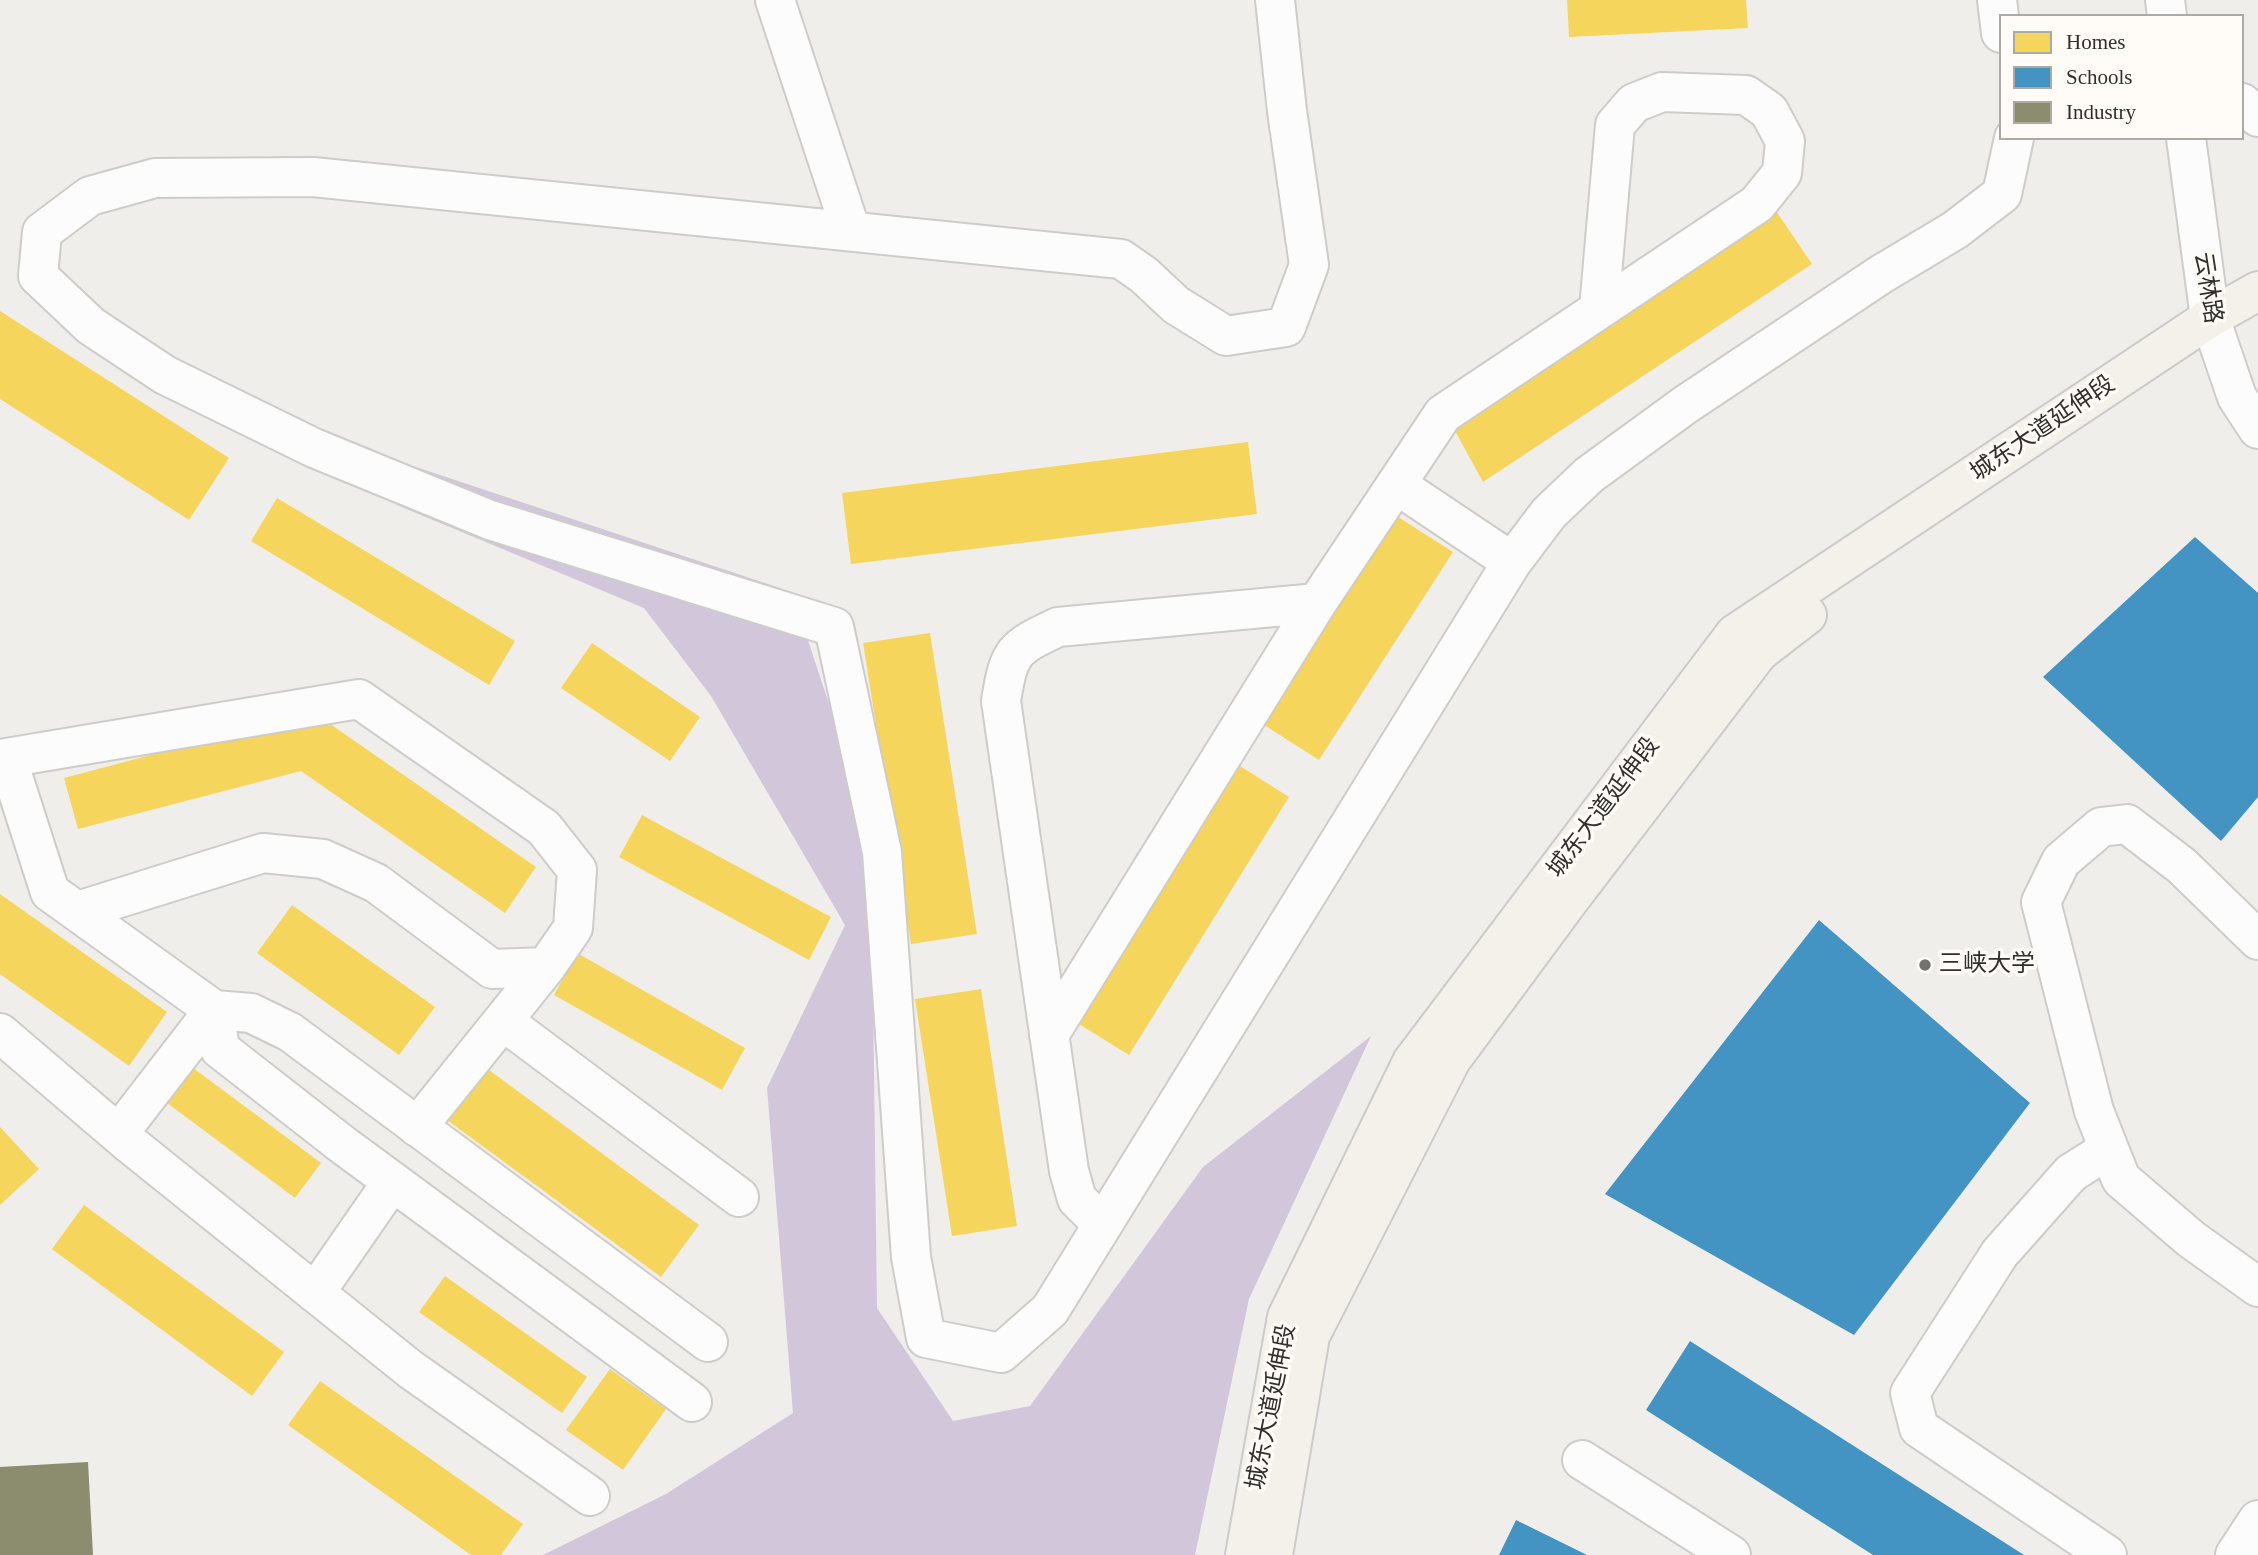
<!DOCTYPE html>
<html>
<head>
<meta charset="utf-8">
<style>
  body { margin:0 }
  #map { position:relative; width:2258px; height:1555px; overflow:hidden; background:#f0eeeb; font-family:"Times New Roman",serif }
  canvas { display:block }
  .legend { position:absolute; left:1999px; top:14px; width:245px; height:126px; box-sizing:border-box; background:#fffcf8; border:2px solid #acaaa6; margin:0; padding:9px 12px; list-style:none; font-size:21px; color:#302f2c }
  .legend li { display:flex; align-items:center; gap:14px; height:35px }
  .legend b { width:35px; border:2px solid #acaaa6 }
</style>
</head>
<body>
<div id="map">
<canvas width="2258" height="1555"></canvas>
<ul class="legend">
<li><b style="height:19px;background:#f6d55c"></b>Homes</li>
<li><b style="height:19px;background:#4393c3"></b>Schools</li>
<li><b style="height:19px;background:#8c8c6e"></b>Industry</li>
</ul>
</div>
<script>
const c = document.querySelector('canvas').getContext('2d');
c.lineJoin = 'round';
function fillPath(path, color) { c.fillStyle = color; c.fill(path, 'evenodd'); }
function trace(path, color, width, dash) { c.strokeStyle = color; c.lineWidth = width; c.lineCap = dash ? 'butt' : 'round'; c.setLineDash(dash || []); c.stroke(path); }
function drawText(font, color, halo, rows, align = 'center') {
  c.font = font + ' "Times New Roman","Noto Sans SC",serif'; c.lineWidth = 7; c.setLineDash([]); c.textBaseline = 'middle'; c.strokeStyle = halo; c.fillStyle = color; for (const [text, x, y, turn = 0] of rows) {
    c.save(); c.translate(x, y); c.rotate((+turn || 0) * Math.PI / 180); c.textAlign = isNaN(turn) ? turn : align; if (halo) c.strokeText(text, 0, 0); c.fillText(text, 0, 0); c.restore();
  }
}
fillPath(new Path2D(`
  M419,468L792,592L871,831L877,1308L953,1421L1030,1406L1203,1167L1371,1036L1249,1299L1195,1555H543L666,1494L793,1413L767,1088L845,925L711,696L644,608L397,505Z`), '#d2c7da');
fillPath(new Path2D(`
  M1567,0H1746L1748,28L1569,37Z
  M1774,208L1812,264L1483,482L1454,429Z
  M0,311L229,458L189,520L0,399Z
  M1248,442L1257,514L851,564L842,493Z
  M277,498L515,641L489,685L251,541Z
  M1395,515L1453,552L1319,760L1261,723Z
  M930,633L977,934L911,944L863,643Z
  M592,643L700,717L670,761L561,688Z
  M313,712L536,867L505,913L301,771L78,829L64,778Z
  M1232,761L1289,797L1129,1055L1071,1019Z
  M642,815L831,917L809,960L619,857Z
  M0,894L167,1012L129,1066L0,974Z
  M292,905L435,1007L399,1055L257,953Z
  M577,953L745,1048L722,1090L554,995Z
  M981,989L1017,1226L952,1236L915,999Z
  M181,1059L321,1163L295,1198L155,1094Z
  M485,1067L699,1225L661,1277L447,1120Z
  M0,1127L39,1169L0,1205Z
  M84,1205L284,1352L252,1396L52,1249Z
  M445,1276L587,1377L562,1413L419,1312Z
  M610,1369L666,1409L623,1470L566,1430Z
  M320,1381L523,1524L501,1555H471L288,1425Z`), '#f6d55c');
fillPath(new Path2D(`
  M2195,537L2258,593V797L2221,841L2043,677Z
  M1819,920L2030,1103L1854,1335L1605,1194Z
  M1690,1341L2024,1555H1873L1646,1410Z
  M1516,1520L1587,1555H1499Z`), '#4393c3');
fillPath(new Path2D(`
  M88,1462L93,1555H0V1467Z`), '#8c8c6e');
const minor = new Path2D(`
  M775,0L851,231
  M1275,0L1287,111L1309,265L1286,327L1226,336L1176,305L1144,275L1121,259L313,177L155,178L90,196L42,232L38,276L91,326L165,375L314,448L490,520L834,627L882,852L911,1257L926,1338L1001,1353L1050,1310L1512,562L1549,513L1589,475L1685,405L1880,275L1955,230L2002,194L2014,138
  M1997,0L2001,33
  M2165,0L2167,16
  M2242,103L2258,117
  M2186,138L2210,318L2237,397L2258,429
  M1397,485L1512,562
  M7,758L50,892L214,1010L119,1133
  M0,759L359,699L544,828L577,870L573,928L546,967L492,969L376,883L323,859L263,853L78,911
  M2258,940L2182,866L2127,824L2101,827L2061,861L2041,902L2094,1111L2121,1179L2191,1239L2258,1287
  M503,1021L739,1197
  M0,1033L130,1144L410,1369L590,1496
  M1049,1035L1317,603L1443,414L1757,204L1782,173L1785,141L1769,111L1746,95L1662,92L1634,103L1615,125L1599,309
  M417,1127L546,967
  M1102,1224L1077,1199L1069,1171L1001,701C1009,651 1013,648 1058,627L1317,603
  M315,1293L392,1182
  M692,1402L343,1145L220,1049L214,1010L251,1013L290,1032L708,1342
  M1582,1460L1731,1555
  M2107,1555L1919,1428L1910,1393L2000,1253L2071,1173L2109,1149
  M2235,1555L2258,1520`);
const major = new Path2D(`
  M1245,1555L1287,1317L1412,1062L1735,634L2210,318L2258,291
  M1273,1555L1310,1336L1451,1060L1570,899L1759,652L1807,615`);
trace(minor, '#cdccca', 42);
trace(major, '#cccbca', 42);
trace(minor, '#fdfcfc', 38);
trace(major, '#f4f1eb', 38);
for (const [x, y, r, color] of [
  [1925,965,7,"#73726f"]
]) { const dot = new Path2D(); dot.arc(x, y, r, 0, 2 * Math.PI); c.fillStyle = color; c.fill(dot); trace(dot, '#fffcf8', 2.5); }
drawText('24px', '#302f2c', '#fffcf8', [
  ["云林路",2207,288,81],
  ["城东大道延伸段",2043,429,-34],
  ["城东大道延伸段",1604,808,-53],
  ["城东大道延伸段",1272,1407,-79]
]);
drawText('24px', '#302f2c', '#fffcf8', [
  ["三峡大学",1939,965]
], 'left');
</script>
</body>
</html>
